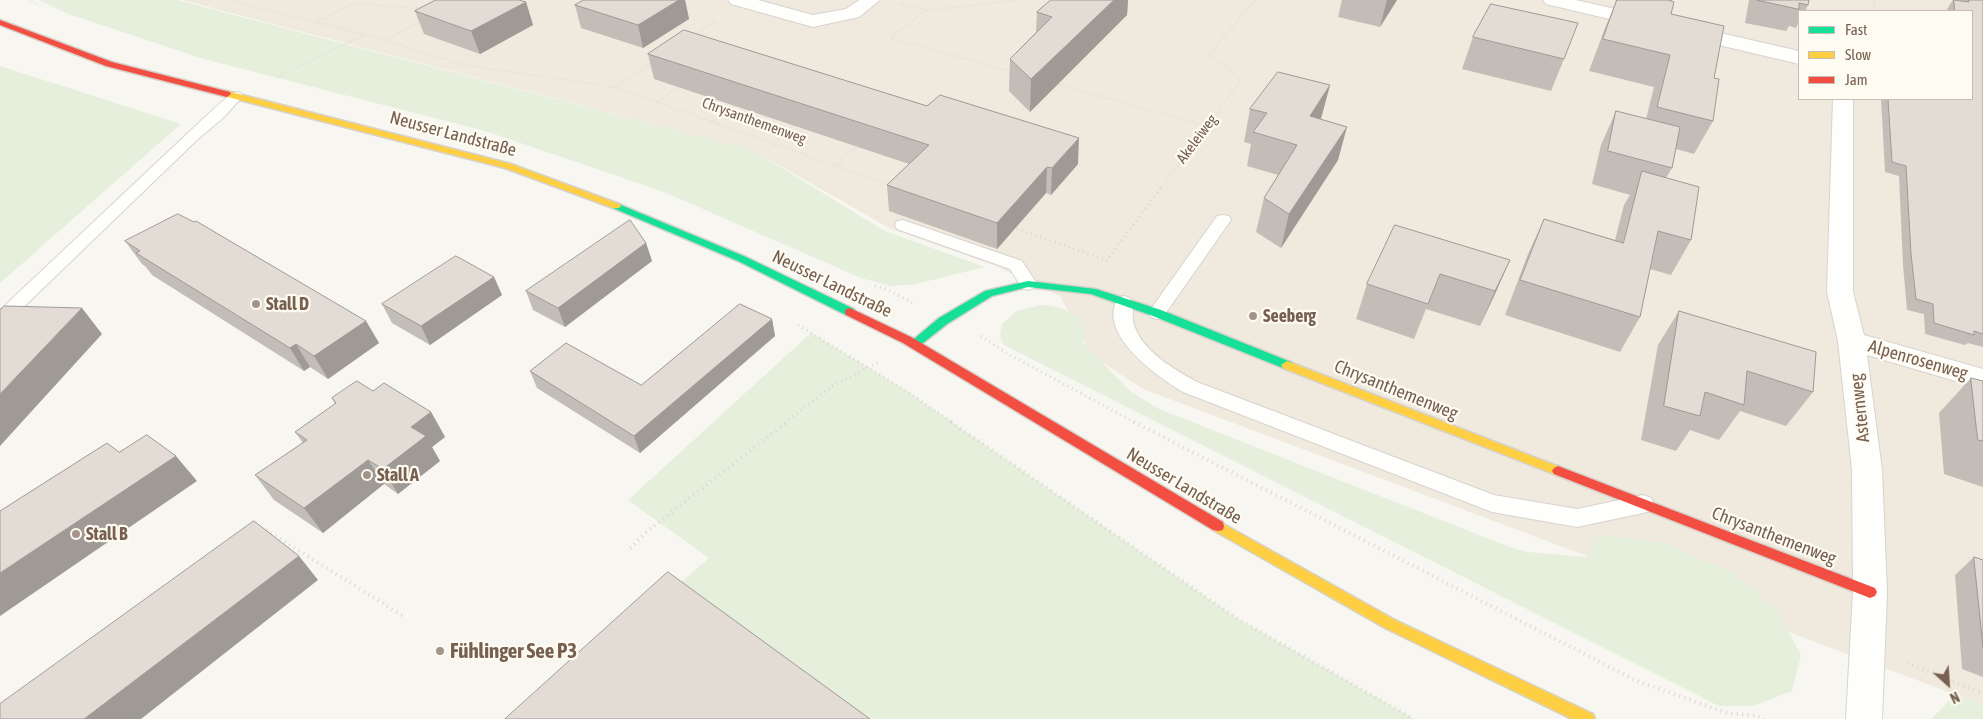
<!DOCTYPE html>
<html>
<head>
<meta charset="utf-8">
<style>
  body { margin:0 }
  #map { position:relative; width:1983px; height:719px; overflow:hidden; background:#f8f6f0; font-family:"Asap Condensed",sans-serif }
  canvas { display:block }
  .legend { position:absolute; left:1798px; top:10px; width:175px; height:90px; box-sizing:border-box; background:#fefbf3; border:1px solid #c8bdb2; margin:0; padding:6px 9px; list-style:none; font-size:15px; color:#776050 }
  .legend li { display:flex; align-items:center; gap:10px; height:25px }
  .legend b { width:25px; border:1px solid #c8bdb2 }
  .north { position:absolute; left:1923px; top:659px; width:50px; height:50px; -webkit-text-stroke:4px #fefbf3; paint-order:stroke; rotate:154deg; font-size:14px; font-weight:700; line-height:20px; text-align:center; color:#776050 }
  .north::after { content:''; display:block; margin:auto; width:18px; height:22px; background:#776050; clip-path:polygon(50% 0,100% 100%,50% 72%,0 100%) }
</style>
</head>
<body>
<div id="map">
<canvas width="1983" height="719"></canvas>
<ul class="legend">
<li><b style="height:6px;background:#16e098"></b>Fast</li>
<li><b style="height:6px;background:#ffcf43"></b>Slow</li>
<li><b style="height:6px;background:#f24e42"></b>Jam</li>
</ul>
<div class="north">N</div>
</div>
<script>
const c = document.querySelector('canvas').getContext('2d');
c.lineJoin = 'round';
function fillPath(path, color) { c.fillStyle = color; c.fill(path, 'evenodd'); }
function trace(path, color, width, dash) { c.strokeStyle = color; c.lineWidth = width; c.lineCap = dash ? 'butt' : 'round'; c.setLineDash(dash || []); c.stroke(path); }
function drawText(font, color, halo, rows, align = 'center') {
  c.font = font + ' "Asap Condensed",sans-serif'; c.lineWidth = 4.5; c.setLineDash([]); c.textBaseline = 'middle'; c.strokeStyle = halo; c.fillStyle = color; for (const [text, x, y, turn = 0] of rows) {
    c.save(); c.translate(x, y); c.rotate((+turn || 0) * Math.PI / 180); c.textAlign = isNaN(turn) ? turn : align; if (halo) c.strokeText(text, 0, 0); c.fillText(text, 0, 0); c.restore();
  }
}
fillPath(new Path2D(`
  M182,0H1983V705L1143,389L1091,355L1060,296L993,265L889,228L754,151ZM1799,11H1972V99H1799Z`), '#f0e9de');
fillPath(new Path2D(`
  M39,0H177L754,151L885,231L985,267L916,284L891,286L861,278L664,192L565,158L485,131L204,59L66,13Z
  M0,66L181,124L0,283Z
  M1042,305C1061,307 1077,311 1086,330L1083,343L1131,392L1159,409L1512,548L1528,552L1586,557L1600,535L1666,543L1735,574L1777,610L1801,655L1792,691L1753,706H1719L1004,345L1000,337L1002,324L1017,311Z
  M811,333L905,390L1238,619L1414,719H869L680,583L709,558L628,500Z
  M1955,695L1983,705V719H1931Z`), '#e5efdc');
const lane = new Path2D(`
  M236,92L241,93L243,96L223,118L198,139L6,324L0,326V310L188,133C196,126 229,93 236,92Z
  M1223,215L1229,216L1231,220L1163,317L1157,319L1151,317L1148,313L1151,309L1217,216Z
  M903,220L1022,261L1037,284L1034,288L1028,290L1022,288L1010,269L897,229L895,225L897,221Z
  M1124,296L1130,298C1135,306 1131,316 1134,325C1143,352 1174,369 1197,382L1494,495L1577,509L1643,495L1651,498L1654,504L1651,510L1643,513L1577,527L1492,512L1183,392C1158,377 1096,334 1118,298Z`);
const street = new Path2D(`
  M728,0H758L813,15L846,9L859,0H880L859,17L813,27L731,4Z
  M1543,0H1576L1799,51V64L1546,4Z
  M1833,99H1853V292L1864,335L1983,369V389L1867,355L1882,470L1887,592L1882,719H1846L1853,592L1852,470L1838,341L1827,292Z`);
const fast = new Path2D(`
  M616,203L746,257L854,309L855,312L854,315H846L738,261L613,208L611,206Z
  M1028,281L1096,289L1161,310L1291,362L1293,365L1287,369L1283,368L1153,316L1091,294L1028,287L992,296L947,324L918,347H910L908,344L939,318L985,291Z`);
const slow = new Path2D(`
  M227,91L511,164L619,204L621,206L619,208H613L505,168L224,96L223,94Z
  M1287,361L1562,468L1564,471L1562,474L1558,476L1554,474L1283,368L1281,365Z
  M1218,521L1395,620L1593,714L1595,719H1572L1385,628L1213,530L1212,526L1213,522Z`);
const jam = new Path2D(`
  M0,20L112,62L230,92L231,94L227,97L106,66L0,25Z
  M850,308L911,337L1223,522L1224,526L1223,530L1218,531L1213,530L903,343L846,315L845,312L846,309Z
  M1558,466L1875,588L1877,592L1875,596L1870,598L1865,596L1554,474L1552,471L1554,468Z`);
trace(lane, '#d8d3ce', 2);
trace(street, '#d8d3ce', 2);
trace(fast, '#d6d2cb', 3);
trace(slow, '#d6d2cb', 3);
trace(jam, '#d6d2cb', 3);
trace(new Path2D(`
  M29,0L39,5
  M229,0L385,40L463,65L614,87L890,185
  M1874,0L1875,11
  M900,3L927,10L1020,0
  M927,10L890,38L1013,72
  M316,22L355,3L414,8L429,5
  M693,36L717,20
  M386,40L422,21
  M277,77L364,35
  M1056,84L1207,126
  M614,87L652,63
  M657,102L679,86
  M711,122L735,105
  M773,144L795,125
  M834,166L858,146
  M1161,188L1241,80L1209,54L1255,0`), '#dbd6d0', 2.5, [0.5, 2.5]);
trace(new Path2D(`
  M1012,227L1106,260
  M1106,261L1162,186
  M875,286L888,290L912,303
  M798,325L905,390L953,423
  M981,336L1008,354L1136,423
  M785,423L834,385L879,362`), '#dbd6d0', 3, [1, 4]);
trace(new Path2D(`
  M951,422L1238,619L1414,719
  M1134,422L1637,681L1727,713L1758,716L1764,719
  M266,530L403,616
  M630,548L645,533L787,422
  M1907,663L1983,693`), '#dbd6d0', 4, [1, 4.5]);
fillPath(lane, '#fefefd');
fillPath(street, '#fefefd');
fillPath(fast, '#16e098');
fillPath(slow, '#ffcf43');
fillPath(jam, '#f24e42');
fillPath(new Path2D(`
  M584,0H685L689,19L643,48L581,28L575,5Z
  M1051,0H1128L1127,15L1030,112L1009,91L1010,59L1036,32L1037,12Z
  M1342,0H1397L1380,27L1338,17Z
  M1617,0H1672L1671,14L1714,78L1713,121L1694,154L1676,149L1672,168L1666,178L1691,240L1671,275L1650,269L1640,317L1620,352L1505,315L1528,254L1544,219L1615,240L1624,205L1630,195L1592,184L1601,145L1616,111L1646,119L1654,87L1589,71L1605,28Z
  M1749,0H1809L1808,5L1805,11H1799V21L1796,28L1789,26L1786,31L1745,23Z
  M1953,0L1961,1L1960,0H1983V347L1968,343L1965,345L1925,334L1924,314L1907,310L1903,265L1899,176L1885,172L1881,99H1972V11H1948L1947,9Z
  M526,2L533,25L480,54L424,34L415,11Z
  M1473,37L1564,59L1551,91L1462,69Z
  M648,54L1078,164L1051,195L1046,193L997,249L889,211L887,185L909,164L654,79Z
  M1330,85L1321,119L1338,160L1281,248L1256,232L1264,198L1278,175L1247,166L1251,144L1244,142L1250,109Z
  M125,241L366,321L379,343L328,379L310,367L304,371L152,275L146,267L142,264Z
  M646,243L652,261L565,327L533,310L526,291Z
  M1510,260L1480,326L1426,309L1414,339L1356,319L1367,284Z
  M494,277L502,295L430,345L392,323L382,304Z
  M1679,311L1813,392L1786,426L1740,411L1719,440L1690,430L1676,451L1641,440L1658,345Z
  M772,319L775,336L640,453L537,388L530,371L641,385Z
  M1971,378L1983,381V487L1944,474L1939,413Z
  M373,391L431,412L445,437L432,447L440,461L398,494L384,484L323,533L274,500L255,475L303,443L295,432L335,404L332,398Z
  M1974,557L1983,560V677L1962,669L1955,575Z`), '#c3bdb7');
fillPath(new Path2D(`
  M679,0H685L689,19L643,48L638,25Z
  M1114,0H1128L1127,15L1030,112L1031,79Z
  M1387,0H1397L1380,27Z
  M526,2L533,25L480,54L471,31Z
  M1330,85L1321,118L1302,149L1310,116Z
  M1347,127L1338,160L1281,248L1289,214Z
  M1079,138L1078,164L1051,195L1052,168Z
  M1047,167L1046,193L997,249V223Z
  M646,243L652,261L565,327L558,308Z
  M1510,260L1495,294L1480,326L1495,291Z
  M494,277L502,295L430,345L421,326Z
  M82,308L102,334L0,446V394Z
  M772,319L775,336L640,453L634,436Z
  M366,321L379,343L328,379L314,356Z
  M296,344L310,367L304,371L290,348Z
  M431,412L445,437L432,447L440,461L398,494L383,469L411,427Z
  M176,456L197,481L0,616V573Z
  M368,460L384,484L323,533L304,508Z
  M299,556L318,580L141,719H84Z`), '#9f9a95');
const building = new Path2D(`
  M436,0H519L526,2L471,31L415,11Z
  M584,0H679L638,25L575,5Z
  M1051,0H1114L1031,79L1010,59L1052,17L1037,12Z
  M1617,0H1668L1674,2L1671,14L1724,26L1714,78L1719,79L1713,121L1657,107L1670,55L1603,39Z
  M1757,0H1809L1808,5L1799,3V9Z
  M1954,0L1969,2L1968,0H1983V334L1974,331V335L1934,323L1933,304L1916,299L1911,254L1906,166L1892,162L1888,99H1972V11H1955Z
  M1491,4L1578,23L1564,59L1473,37Z
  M684,30L927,106L940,95L1079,138L1052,168L1047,167L997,223L887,185L929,145L648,54Z
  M1278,72L1330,85L1310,116L1347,127L1289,214L1264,198L1297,145L1253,132L1267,113L1250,109Z
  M1616,111L1680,127L1672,168L1608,151Z
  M1642,171L1699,187L1691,240L1658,231L1640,317L1520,280L1544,219L1623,243Z
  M178,214L194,222L196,221L366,321L314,356L296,344L290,348L136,253L140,251L125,241Z
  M630,220L646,243L558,308L526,291Z
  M1395,225L1510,260L1495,291L1440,274L1428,304L1367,284Z
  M456,256L494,277L421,326L382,304Z
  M740,304L772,319L634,436L530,371L566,343L641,385Z
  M5,306L82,308L0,394V310Z
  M1679,311L1816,352L1813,392L1747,371L1744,405L1705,392L1700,416L1664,406Z
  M1971,378L1983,381V441L1978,440Z
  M357,381L373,391L384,383L431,412L411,427L426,436L383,469L368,460L304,508L255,475L307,440L295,432L336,403L332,398Z
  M147,435L176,456L0,573V511L107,443L119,452Z
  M254,521L299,556L84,719H0V704Z
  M1974,557L1983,560V647Z
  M668,572L870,719H505Z`);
fillPath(building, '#e3dcd5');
trace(building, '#9f9a95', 1);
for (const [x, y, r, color] of [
  [256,304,5,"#a49488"],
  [1253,316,5,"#a49488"],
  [367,475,5,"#a49488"],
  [76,534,5,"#a49488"],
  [440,651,5,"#a49488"]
]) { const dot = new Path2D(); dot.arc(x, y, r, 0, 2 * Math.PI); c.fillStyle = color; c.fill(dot); trace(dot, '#fefbf3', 2); }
drawText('15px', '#776050', '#fefbf3', [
  ["Chrysanthemenweg",754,121,20],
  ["Akeleiweg",1197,139,-53]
]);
drawText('18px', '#776050', '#fefbf3', [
  ["Neusser Landstraße",453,134,15],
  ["Neusser Landstraße",832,284,26],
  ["Alpenrosenweg",1918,360,16],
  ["Chrysanthemenweg",1396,390,22],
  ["Asternweg",1860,408,-96],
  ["Neusser Landstraße",1184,486,31],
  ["Chrysanthemenweg",1774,536,21]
]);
drawText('bold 18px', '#776050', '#fefbf3', [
  ["Stall D",266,304],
  ["Seeberg",1263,316],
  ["Stall A",377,475],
  ["Stall B",86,534]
], 'left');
drawText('bold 21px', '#776050', '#fefbf3', [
  ["Fühlinger See P3",450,651]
], 'left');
</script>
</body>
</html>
